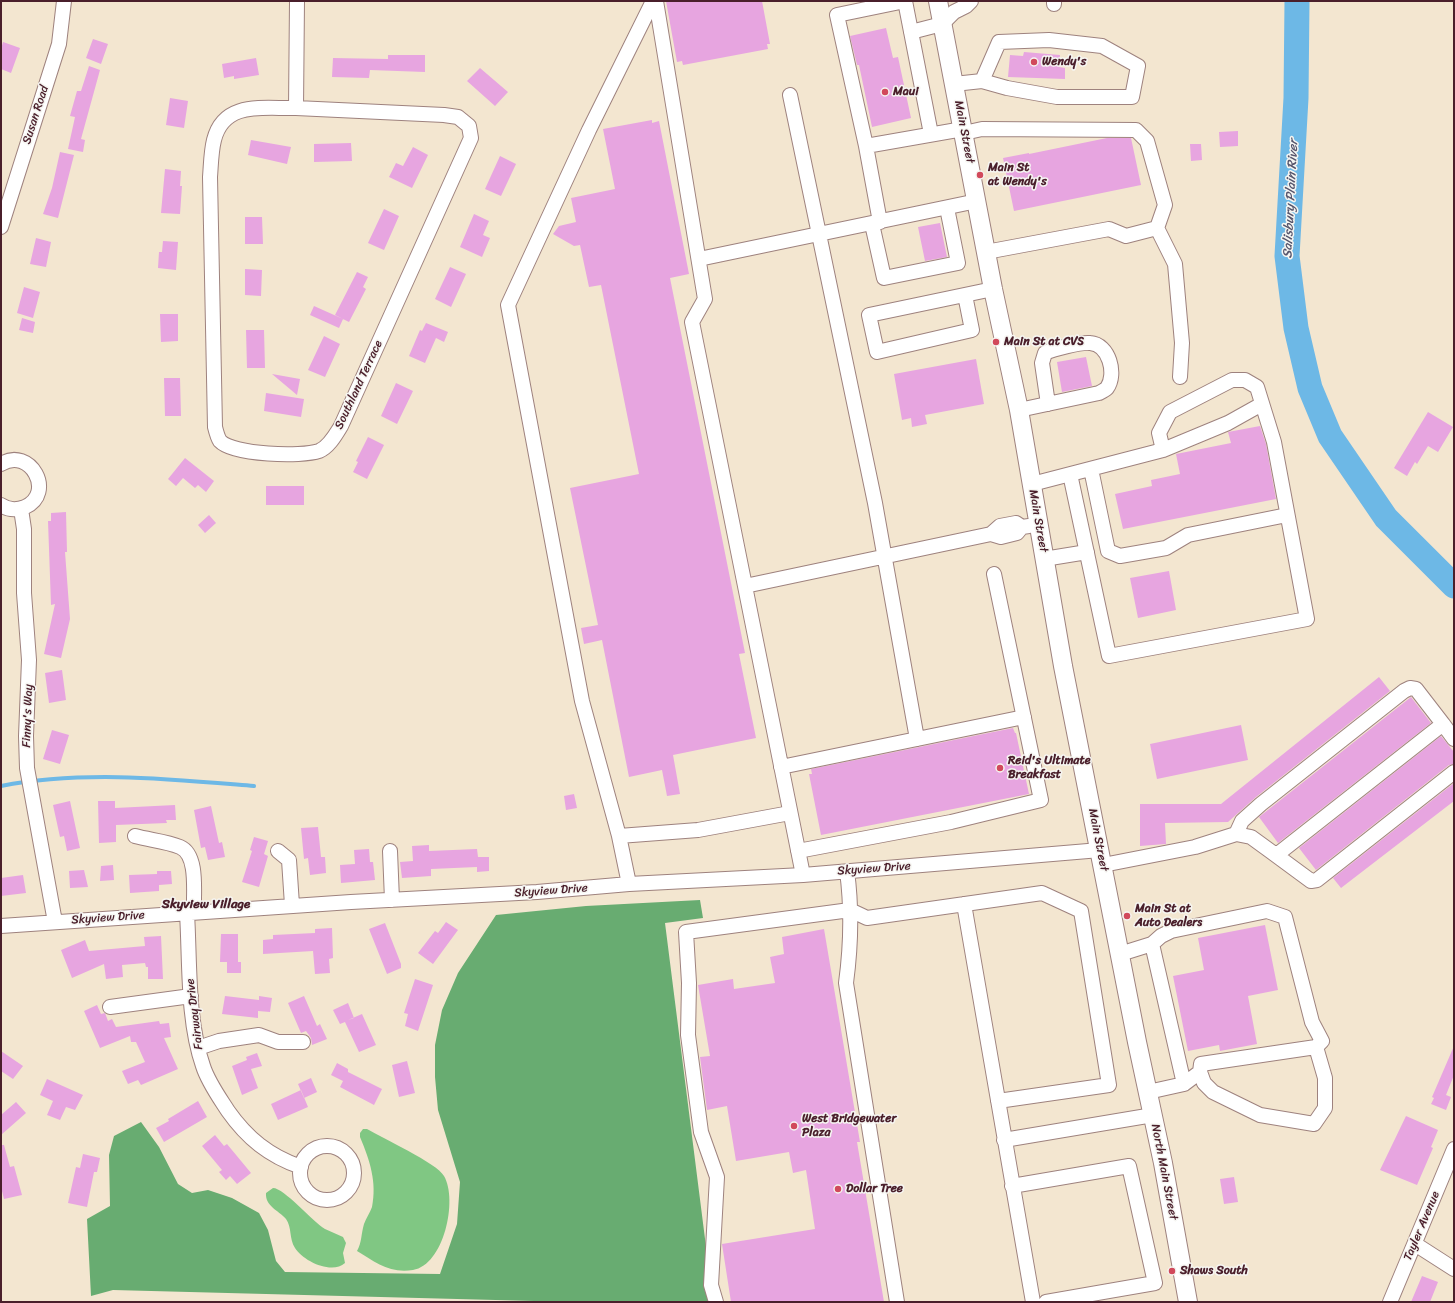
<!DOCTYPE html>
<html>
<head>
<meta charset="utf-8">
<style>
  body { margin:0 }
  #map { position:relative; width:1455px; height:1303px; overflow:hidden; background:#f3e6d0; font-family:Sriracha,sans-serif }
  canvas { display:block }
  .frame { position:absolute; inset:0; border:2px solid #4a1f2b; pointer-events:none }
</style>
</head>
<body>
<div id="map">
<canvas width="1455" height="1303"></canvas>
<div class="frame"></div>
</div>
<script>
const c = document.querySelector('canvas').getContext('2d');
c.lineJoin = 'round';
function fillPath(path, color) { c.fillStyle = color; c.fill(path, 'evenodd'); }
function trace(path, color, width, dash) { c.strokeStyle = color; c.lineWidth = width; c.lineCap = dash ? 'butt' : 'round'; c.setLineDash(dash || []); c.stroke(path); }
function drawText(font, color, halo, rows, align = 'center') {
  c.font = font + ' Sriracha,sans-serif'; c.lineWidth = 3; c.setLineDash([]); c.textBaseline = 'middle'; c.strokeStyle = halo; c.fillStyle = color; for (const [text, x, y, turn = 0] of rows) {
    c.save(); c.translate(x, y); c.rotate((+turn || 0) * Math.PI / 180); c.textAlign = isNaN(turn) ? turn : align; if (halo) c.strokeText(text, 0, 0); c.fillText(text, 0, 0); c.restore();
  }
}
fillPath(new Path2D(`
  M363,1129H367C382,1138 437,1163 444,1176C458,1200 444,1265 413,1270C390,1274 375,1262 357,1251C362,1242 361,1234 364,1224C366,1218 370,1213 372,1207C377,1182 370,1161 360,1137V1133Z
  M273,1188C284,1188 312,1221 325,1229C331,1232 337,1234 343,1237L346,1243L343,1253L345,1263C332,1275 303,1261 295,1248C289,1239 292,1227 286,1219C278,1210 265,1206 266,1193Z`), '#80c783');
fillPath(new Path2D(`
  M700,900L703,918L665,923L713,1302H572L113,1290L91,1296L87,1219L110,1206L109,1155L114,1136L141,1122L159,1147L178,1184L192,1193L208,1190L232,1198L259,1213L268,1230L276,1261L285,1272L440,1274L457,1224L460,1182L438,1110L435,1077V1045L442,1010L458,973L496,915L586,906Z`), '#68ac71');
trace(new Path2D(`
  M1,786C84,770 170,779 254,786`), '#6db8e6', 4);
trace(new Path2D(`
  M1297,1L1296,98L1287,256L1296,328L1310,388L1330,436L1386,518L1454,586`), '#6db8e6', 25);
fillPath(new Path2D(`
  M666,1H762L770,44H767L768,49L683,65L682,61L677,62Z
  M886,28L893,58L898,57L911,118L872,127L859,65H857L850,36Z
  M93,39L108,44L101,64L86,58Z
  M3,42L20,48L11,73L1,69V49Z
  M1024,52L1060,55L1059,67L1065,68V79L1008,77L1010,55L1023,56Z
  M388,55H425V72L370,70L369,78L332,77L333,58L388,59Z
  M256,58L259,75L234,79V76L224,78L222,64Z
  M89,66L100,70L81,139L85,140L83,152L68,149L75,117L70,116L77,91H81Z
  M480,68L508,92L495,106L467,81Z
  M170,98L188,101L184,128L166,125Z
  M652,120V123L659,121L689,274L670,278L745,653L739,654L756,738L673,755L680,794L667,796L662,770L629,777L602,640L584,644L581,628L598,625L570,488L639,474L601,285L589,287L580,245L574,246L553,234L559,226L576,222L571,198L615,189L603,129Z
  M1238,131V146L1220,147L1219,132Z
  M1107,138H1131L1141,185L1014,211L1003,158L1029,153V154Z
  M251,140L291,147L287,164L248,155Z
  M351,143L352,161L314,162V144Z
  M1190,144H1201L1202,160L1191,161Z
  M413,147L428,155L412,188L389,177L396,163L403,166Z
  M60,152L74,155L58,218L43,214L52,188Z
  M500,156L516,164L501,196L485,189Z
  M165,169L181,171L180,186H182L180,214L161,213Z
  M384,209L399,216L384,250L368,243Z
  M474,214L489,221L483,235L490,238L482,257L460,247Z
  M245,217H262L263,244H245Z
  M940,223L947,257L925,261L918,227Z
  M36,238L51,242L46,267L30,264Z
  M163,241L178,242L176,270L158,268L159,252H162Z
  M450,267L466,274L451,307L435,299Z
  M245,269L262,270L261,296L245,295Z
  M357,272L368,277L363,287L366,289L349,322L335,315Z
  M24,287L40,292L33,318L17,313Z
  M314,306L343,319L339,328L310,315Z
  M160,314H178V341L161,342Z
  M22,318L35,322L33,333L19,330Z
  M426,323L448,332L444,342L436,338L425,363L409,356L420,330L422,331Z
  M246,330H264L265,368H247Z
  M324,336L340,344L325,377L308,370Z
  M1086,357L1092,386L1062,392L1057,362Z
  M976,359L984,404L925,415L927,424L912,427L911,418L902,420L894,374Z
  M272,374L300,379L297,395Z
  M164,378H180L181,416H165Z
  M396,383L413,391L397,424L381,416Z
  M266,393L304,399L301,417L264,411Z
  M1428,412L1453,427L1438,452L1428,446L1417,464L1415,462L1407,476L1394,468Z
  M1260,426L1266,444L1276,499L1123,529L1115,494L1152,486L1151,480L1180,474L1176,454L1231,443L1228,432Z
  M368,437L384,445L367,479L353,472L358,462L356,461Z
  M185,458L214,481L206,492L198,485L195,488L183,478L176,486L168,479Z
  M266,486H304V505H266Z
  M66,512L67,552H65L70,619L61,658L44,654L55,604L51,605L48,521H51V513Z
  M209,515L216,523L205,533L198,525Z
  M1169,571L1176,610L1138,618L1130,578Z
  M62,670L66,700L49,703L45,673Z
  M1379,677L1390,691L1256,797L1228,822L1165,823L1166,844L1140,846V804H1221Z
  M1411,697L1431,723L1278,843L1259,817Z
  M1241,725L1248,760L1157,779L1150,744Z
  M1013,728L1015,733H1016L1029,794L821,835L809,774H812L811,769Z
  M52,730L69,735L60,764L43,759Z
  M1441,736L1454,752V764L1449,765L1316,870L1299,848Z
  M1454,783V801L1341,888L1333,878Z
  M574,794L577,808L566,810L564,796Z
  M70,801L80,848L67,851L64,836L60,837L53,805Z
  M98,801H115V808L175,805L176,820H166L167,823L116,825V842L99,843Z
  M211,806L219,843L222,842L225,857L208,860L205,847L201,848L194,810Z
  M318,827L321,857H325L326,873L310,875L308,858L304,859L301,828Z
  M254,837L268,841L264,854L268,856L259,887L242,882L252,851L250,850Z
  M429,845V851L477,849L478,857H489V871L477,872V867L431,869V876L402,878L400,862L413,861L412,846Z
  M369,849L370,862H373L375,880L341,883L340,865L355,864L354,850Z
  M113,865L114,880L100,881L101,866Z
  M84,870L88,887L70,888L69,871Z
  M157,871H171L172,884L159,885V891L130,893L129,875L157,874Z
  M23,875L26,893L1,896V878Z
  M446,922L458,930L433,964L418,953L435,931L438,933Z
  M385,923L401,964V968L387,974L369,929Z
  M1265,925L1278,990L1248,996L1257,1044L1220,1051L1219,1045L1188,1051L1173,976L1204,970L1198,938Z
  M332,928L333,958L329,959L330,973L315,974L313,951L263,954V940L273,939V935L315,933V929Z
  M824,929L860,1142H857L884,1302H731L722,1244L815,1229L806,1170L793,1173L789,1152L736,1161L727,1106L707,1110L700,1057L710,1056L698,985L733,979L734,989L775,983L770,957L784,954L782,937Z
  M221,934H238V962H241V973H227V962H220Z
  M161,936L163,979H148V967H146L145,963L122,965L123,977L106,979L104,964L72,978L61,950L85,940L89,951L145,946L144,937Z
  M415,979L433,985L418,1031L405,1026L408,1014L404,1013Z
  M225,996L259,1000V996L272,998L270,1012L258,1011V1018L222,1014Z
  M304,996L317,1026L320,1024L327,1039L312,1045L311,1038L306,1031L301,1033L288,1003Z
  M348,1003L354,1018L348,1020L362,1014L376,1045L359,1052L345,1022L340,1024L333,1010Z
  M97,1005L101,1014L105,1013L108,1021L112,1019L116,1027L159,1021L160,1024L169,1023L171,1037L164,1038L178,1069L141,1085L138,1080L128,1084L122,1071L145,1062L136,1042H131L130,1036L100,1048L84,1011Z
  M1454,1046V1075L1446,1095L1451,1097L1446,1110L1431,1104L1434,1098L1432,1097Z
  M1,1051L23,1066L13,1079L1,1071Z
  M257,1053L262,1066L251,1069L258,1088L242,1095L232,1066L247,1060L246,1057Z
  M407,1061L415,1093L399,1097L392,1065Z
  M337,1063L348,1069V1072L382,1089L374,1105L340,1087L343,1081L331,1075Z
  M311,1078L317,1092L304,1098L298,1084Z
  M47,1079L83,1095L75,1110L66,1107L60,1120L47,1115L53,1101L40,1095Z
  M301,1090L308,1107L278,1120L271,1104Z
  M198,1101L207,1117L164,1142L156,1128L169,1121L168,1119Z
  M16,1102L26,1113L1,1135V1115Z
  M1406,1116L1438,1130L1431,1147L1433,1148L1417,1185L1380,1170Z
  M215,1135L224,1146L227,1144L251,1173L237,1184L230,1176L226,1180L219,1172L222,1170L202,1146Z
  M1,1145H4L10,1167L14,1166L22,1195L4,1199L1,1187Z
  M83,1154L100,1158L97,1172H94L87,1207L68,1203L76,1167L80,1168Z
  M1234,1177L1238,1202L1224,1204L1220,1179Z
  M1422,1276L1438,1282L1430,1302H1411Z`), '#e7a5e0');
const minor = new Path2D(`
  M656,1L705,299L692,322L803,875
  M1054,1V4
  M911,32L942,24L954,12L966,6L971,1
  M954,84L982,81L1007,88L1057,97H1132L1138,66L1102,46L1049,40L999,42L982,81
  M790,95L875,503L917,739
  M296,108L444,115L458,117L469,126L471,138L341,426C336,434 329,447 319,451C302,457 233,455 220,441C218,438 216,431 215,427L210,177C211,165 211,152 214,140C224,100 264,109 296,108Z
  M296,108L297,1
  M964,133L982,129L1136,130L1147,141L1165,205L1157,228L1126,236L1109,229L986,252
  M866,146L837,15L905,1L931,134
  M880,222L866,146L963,129
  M872,224L884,278L958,263L947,208
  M1,227L59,44L64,1
  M1157,228L1175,264L1182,343L1180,377
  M699,259L977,201
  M965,295L972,330L877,352L869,315L993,289
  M1019,410L1099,393C1101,392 1105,390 1107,388C1117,374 1109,344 1090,343C1081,342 1053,349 1045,353L1042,363L1048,404
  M1,464C30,446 56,493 25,507C17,510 8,510 1,505
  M1091,469L1108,551L1120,556L1166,548L1188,535L1287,515
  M1070,474L1109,656L1307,619L1274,442L1257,387L1245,380H1232L1170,412L1159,433L1163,450
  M1032,484L1163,450L1228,423L1262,404
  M21,509L24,529V593L29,660L26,736L27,768L55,922
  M991,534L1000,526L1016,523L1022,527L1029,526
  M1044,559L1087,552
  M745,586L991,534L1001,537L1017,533L1022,527
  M1443,724L1454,739
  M781,767L1024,717
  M135,836C149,840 166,841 180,847C199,855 193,895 194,912
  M619,836L698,830L790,813
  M278,851L289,860L292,905
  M390,851L392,900
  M798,851L951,822L1041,800L994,574
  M1273,853L1311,881L1317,880L1454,772
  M1103,865L1195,847L1236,834L1251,837L1273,853H1279L1443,724L1416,689L1410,688L1404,691L1261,804L1242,821L1236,834
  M847,871C852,909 851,946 846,983L897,1302
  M629,884L619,836L582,701L508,305L589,130L653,1
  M964,904L1033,1302
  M187,913C190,962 187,1020 203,1066C208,1082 219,1097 228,1111C247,1138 269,1156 301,1167
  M1,926L351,902L537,892L629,884L803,875L1100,850
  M1152,944L1184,1084
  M1120,954L1152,944L1161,936L1171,931L1267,911L1285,917L1312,1022L1322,1041L1316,1047L1201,1064L1200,1072L1184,1084L1148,1092
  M110,1007L191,996
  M198,1048L219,1041L259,1035L278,1042H303
  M1200,1072L1204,1083L1213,1092L1260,1115L1314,1124L1325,1108V1078L1316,1047
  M1004,1140L1153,1115
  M300 1173a27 27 0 1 1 54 0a27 27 0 1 1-54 0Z
  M1012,1186L1129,1166L1155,1283L1046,1302
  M1415,1244L1454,1269
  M716,1302L711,1285L717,1177L701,1132L688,1035L689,983L686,932L850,910L867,918L1042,893L1081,911L1109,1085L998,1101
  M1390,1302L1454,1149`);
const major = new Path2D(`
  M938,1L993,289L1019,410L1063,666L1137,1042L1163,1163L1188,1302`);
trace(minor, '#9e827e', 16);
trace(major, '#9e827e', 20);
trace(minor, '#fff', 14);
trace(major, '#fff', 18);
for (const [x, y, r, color] of [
  [1034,62,4,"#d1495b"],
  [885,92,4,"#d1495b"],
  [980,175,4,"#d1495b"],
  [996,342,4,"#d1495b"],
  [1000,768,4,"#d1495b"],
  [1127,916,4,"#d1495b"],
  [794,1126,4,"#d1495b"],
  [838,1189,4,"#d1495b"],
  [1172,1271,4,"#d1495b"]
]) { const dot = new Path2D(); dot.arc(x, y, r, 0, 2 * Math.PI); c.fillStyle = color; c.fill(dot); trace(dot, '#f6f6f2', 1.5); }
drawText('bold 12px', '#4a1f2b', '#f6f6f2', [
  ["Wendy's",1042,62],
  ["Maui",893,92],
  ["Main St",988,168],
  ["at Wendy's",988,182],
  ["Main St at CVS",1004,342],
  ["Reid's Ultimate",1008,761],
  ["Breakfast",1008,775],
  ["Main St at",1135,909],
  ["Auto Dealers",1135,923],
  ["West Bridgewater",802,1119],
  ["Plaza",802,1133],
  ["Dollar Tree",846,1189],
  ["Shaws South",1180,1271]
], 'left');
drawText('12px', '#4a1f2b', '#f6f6f2', [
  ["Susan Road",36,115,-72],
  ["Main Street",964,132,79],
  ["Southland Terrace",359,385,-65],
  ["Main Street",1038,521,80],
  ["Finny's Way",28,716,-88],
  ["Main Street",1098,840,79],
  ["Skyview Drive",874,869,-4],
  ["Skyview Drive",551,891,-4],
  ["Skyview Drive",108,918,-4],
  ["Fairway Drive",195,1014,-97],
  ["North Main Street",1164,1172,79],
  ["Tayler Avenue",1422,1226,-67]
]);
drawText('italic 13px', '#56556c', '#f6f6f2', [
  ["Salisbury Plain River",1291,199,-87]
]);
drawText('bold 13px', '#4a1f2b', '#f6f6f2', [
  ["Skyview Village",206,905]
]);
</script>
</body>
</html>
